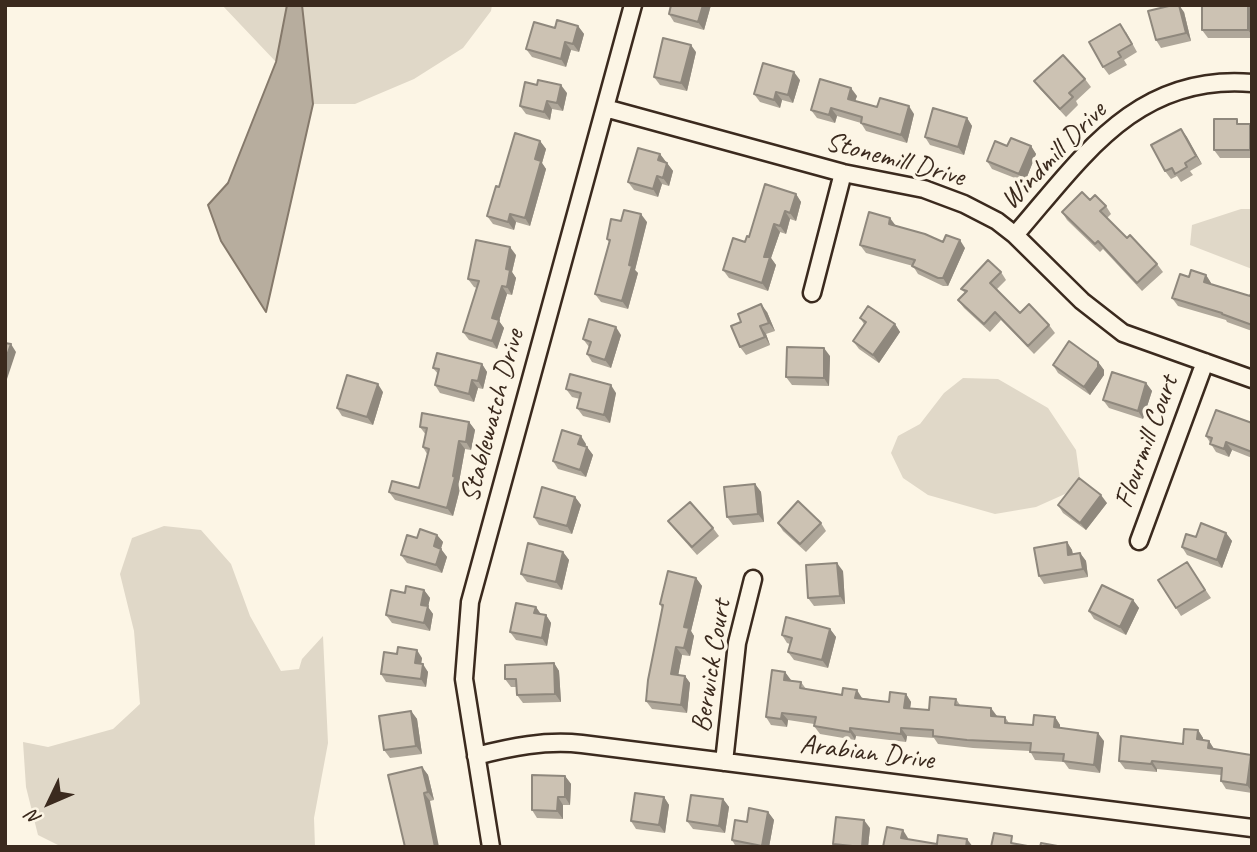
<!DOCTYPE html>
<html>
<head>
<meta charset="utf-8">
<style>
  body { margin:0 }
  #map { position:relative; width:1257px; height:852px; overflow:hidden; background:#fcf5e5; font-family:Caveat,sans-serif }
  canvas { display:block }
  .frame { position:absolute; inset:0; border:7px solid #3b2a1e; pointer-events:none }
  .north { position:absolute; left:14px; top:768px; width:70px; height:70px; -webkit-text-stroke:5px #fcf5e5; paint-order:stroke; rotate:226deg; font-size:19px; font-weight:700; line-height:28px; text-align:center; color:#3b2a1e }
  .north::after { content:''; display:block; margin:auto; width:24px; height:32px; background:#3b2a1e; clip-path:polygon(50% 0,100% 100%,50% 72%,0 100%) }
</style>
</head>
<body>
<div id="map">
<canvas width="1257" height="852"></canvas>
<div class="frame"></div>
<div class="north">N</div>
</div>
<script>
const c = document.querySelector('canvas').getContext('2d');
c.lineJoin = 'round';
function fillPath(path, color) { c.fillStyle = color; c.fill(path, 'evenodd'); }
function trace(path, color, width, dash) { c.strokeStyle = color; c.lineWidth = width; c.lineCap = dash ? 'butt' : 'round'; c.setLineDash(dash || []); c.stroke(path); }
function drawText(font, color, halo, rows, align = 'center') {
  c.font = font + ' Caveat,sans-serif'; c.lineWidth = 7; c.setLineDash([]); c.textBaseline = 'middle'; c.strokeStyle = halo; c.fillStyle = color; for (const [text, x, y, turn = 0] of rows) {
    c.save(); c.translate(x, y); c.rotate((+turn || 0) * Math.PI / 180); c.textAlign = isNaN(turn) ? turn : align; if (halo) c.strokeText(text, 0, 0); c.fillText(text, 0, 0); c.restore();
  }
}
fillPath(new Path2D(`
  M222,5H287L276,62Z
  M302,5H492L491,11L463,48L414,79L355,104H313Z
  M1241,209H1252V269L1190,245L1192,225Z
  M963,378L998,379L1048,408L1076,450L1080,479L1065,494L1036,507L995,514L928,495L903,478L891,453L898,436L920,424L944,393Z
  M164,526L201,530L231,564L250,616L281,671L299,669L302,659L323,636L328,743L314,818L315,847H62L38,835L26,787L23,742L48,747L113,729L140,704L134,631L120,574L132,538Z`), '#e0d8c8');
const water = new Path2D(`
  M287,5H302L313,104L266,312L221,241L208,205L228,183L276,62Z`);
fillPath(water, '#b7ad9e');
trace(water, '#85796b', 2);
const minor = new Path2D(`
  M605,108L843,173L924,189L964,204L997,221L1015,235L1082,301L1123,333L1252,379
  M1015,235C1082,158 1136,73 1252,83
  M812,293L843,173
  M1139,541L1205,362
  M476,756C511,747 545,740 582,744L1252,828
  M724,762L737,643L753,579
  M491,847L464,679L470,602L633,5`);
trace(minor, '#3b2a1e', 21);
trace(minor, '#fcf5e5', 16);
fillPath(new Path2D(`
  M671,5H711L704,30L674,22L669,14Z
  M1202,5H1249L1252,9V38H1208L1202,30Z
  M1184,12L1191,41L1161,48L1156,40Z
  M578,26L584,34L579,52L571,50L566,67L532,57L526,49L555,28Z
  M1126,32L1137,52L1124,60L1127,65L1109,75L1103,67Z
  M696,52L687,91L660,85L654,77Z
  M1085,79L1091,87L1076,101L1078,105L1066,117L1040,89L1034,81Z
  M800,80L793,103L782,100L780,108L760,102L754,94Z
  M567,93L563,111L552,109L550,120L526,114L520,106Z
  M857,96L855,101L877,107L914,114L907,143L866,131L861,123L837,116L835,123L817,118L811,110Z
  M967,118L972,126L964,155L930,145L925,137Z
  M1250,124L1252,127V158H1220L1214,150Z
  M1181,129L1202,164L1190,171L1193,175L1181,182L1177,176L1171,179L1165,171Z
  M540,141L546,149L542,163L546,169L530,226L516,222L514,230L493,224L487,216L499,187Z
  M1007,146H1031L1036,154L1025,182L992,169L987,161Z
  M660,154L673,171L669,186L662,184L658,197L634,190L628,182Z
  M796,194L801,202L796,221L790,219L786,234L780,232L771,258L776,265L768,291L729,278L723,270L745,242Z
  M1090,200L1106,206L1111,214L1107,218L1127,238L1157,264L1163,272L1142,291L1103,249L1100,252L1067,220L1062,212Z
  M621,221L647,222L635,270L638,273L628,309L601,302L595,294L609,242L607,239Z
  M896,226L943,242L965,248L948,286H943L918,274L913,266L866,253L860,245Z
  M516,255L512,272L516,278L512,295L507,294L499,321L504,328L497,349L469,340L463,332L477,288L474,287L468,279Z
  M1001,272L1006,280L996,290L1020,313L1049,325L1055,333L1034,354L1001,320L990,332L964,308L958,300L965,293L961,289Z
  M1206,275L1211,283V284L1250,296L1252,291V331L1227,322L1226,320L1178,306L1172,298L1189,277Z
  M767,312L775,331L766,334L770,345L746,355L740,347Z
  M860,318L895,324L900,332L879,363L859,349L853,341L864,324Z
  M621,335L611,368L592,362L587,354L589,347L583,339Z
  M830,356L829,386L792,385L786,377Z
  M1098,362L1104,370V375L1090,395L1058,373L1053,365Z
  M482,364L487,372L483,389L478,388L474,402L440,393L435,385L438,374L433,368Z
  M1146,383L1152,391L1143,419L1109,408L1103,400Z
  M566,389L616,393L610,423L583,416L577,408L580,399L572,397Z
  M383,392L373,425L342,416L337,408Z
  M469,422L475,430L471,450L465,449L459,482L461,485L453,516L395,500L389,492L419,488L427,454L423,447L426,435L420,427Z
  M1252,423V458L1232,450L1229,457L1216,452L1206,436Z
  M586,444L585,446L587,447L593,455L586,477L558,469L553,461Z
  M755,484L761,492L764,522L733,525L727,517Z
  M575,497L581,505L572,534L539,525L534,517Z
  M1107,503L1086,530L1063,513L1058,505Z
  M668,521L713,528L719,536L697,555L674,529Z
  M778,523H821L826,531L806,552L783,531Z
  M1226,533L1232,541L1222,568L1187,555L1182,547L1196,537Z
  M437,535L443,542L441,549L447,557L442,573L407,563L401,555L417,538Z
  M1067,542L1072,550L1073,554L1080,553L1086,561L1088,577L1044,584L1039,576Z
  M563,552L569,560L562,590L527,582L521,574Z
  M1187,562L1211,598L1181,616L1176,608Z
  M843,571L845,604L814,606L808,598Z
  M696,578L702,586L691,631L694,636L690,656L682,655L678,675L685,676L690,683L687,713L652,709L646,701L662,608L660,604Z
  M424,590L430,598L428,607L433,614L430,631L392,623L386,615L405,593Z
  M1133,600L1139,608L1126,635L1094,619L1089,611Z
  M536,607L541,614L546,615L551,623L547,646L516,640L510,632Z
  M830,629L836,637L828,668L794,660L788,652L790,644L787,643L782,635Z
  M422,658L421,664L428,672L426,687L386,682L381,674Z
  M554,663L559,671L561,702L523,703L517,695V687H511L505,679Z
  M785,672L791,681L801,682L806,689L889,702L906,694L911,702L910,708L929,710L956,699L960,705L997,716L1005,717L1009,723L1033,725L1055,717L1060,725V728L1104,741L1100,773L1069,769L1064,762L1035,760L1030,751L973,748L938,744L934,738L907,736L906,742L856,736L855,740L820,734L814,726V724L788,720L787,727L771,725L766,717Z
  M411,711L417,719L422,754L390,758L384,750Z
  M1198,730L1203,738V740L1209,741L1214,749L1252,755V793L1226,789L1221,781V775L1157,769V772L1125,769L1119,761L1183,744Z
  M422,767L428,775L434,800L430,801L405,847Z
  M565,776L571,784L570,805H563V819L537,818L532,810Z
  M664,797L669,805L665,833L636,829L631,821Z
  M723,799L729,807L725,833L693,829L687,821Z
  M768,812L774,820L769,847H736L732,840L747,822Z
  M870,828L868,847H835L833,844Z`), '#afa79a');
fillPath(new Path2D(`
  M703,5H711L704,30L698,22Z
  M1179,5L1184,12L1191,41L1186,33Z
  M1248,5L1252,9V35L1248,30Z
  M578,26L584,34L579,52L573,44Z
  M565,42L571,50L566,67L561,59Z
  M691,45L696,52L687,91L681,83Z
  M794,72L800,80L793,103L788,95Z
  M561,85L567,93L563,111L557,103Z
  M851,88L857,96L853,107L848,99Z
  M776,92L782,100L780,108L774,100Z
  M547,101L552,109L550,120L544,112Z
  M909,106L914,114L907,143L901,135Z
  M831,108L837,116L835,123L829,115Z
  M967,118L972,126L964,155L958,147Z
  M1250,124L1252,127V153L1250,150Z
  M1181,129L1187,137L1202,164L1196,156Z
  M540,141L546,149L542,163L546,169L530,226L525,218L535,159Z
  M1031,146L1036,154L1025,182L1019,174Z
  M660,154L666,162L658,160Z
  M667,163L673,171L669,186L663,178Z
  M657,176L662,184L658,197L653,189Z
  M796,194L801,202L796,221L790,213Z
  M785,211L790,219L786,234L780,226Z
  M510,214L516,222L514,230L508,222Z
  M641,214L647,222L635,270L638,273L628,309L622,301Z
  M890,218L896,226L889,224Z
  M774,224L780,232L771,258L776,265L768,291L762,283L764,257Z
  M960,240L965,248L948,286L943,278Z
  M510,247L516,255L512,272L516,278L512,295L507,287L506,269Z
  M1206,275L1211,283L1209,290L1204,282Z
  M502,286L507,294L499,321L504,328L497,349L492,341V318Z
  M761,304L767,312L775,331L769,323Z
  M895,324L900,332L879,363L873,355Z
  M760,326L766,334L770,345L765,337Z
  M616,327L621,335L611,368L605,360Z
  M11,344L16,352L5,385V361Z
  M824,348L830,356L829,386L824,378Z
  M1098,362L1104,370V375L1090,395L1084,387Z
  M482,364L487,372L483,389L478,381Z
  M472,380L478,388L474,402L469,394Z
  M1146,383L1152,391L1143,419L1138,411Z
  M378,384L383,392L373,425L367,417Z
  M611,385L616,393L610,423L604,415Z
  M469,422L475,430L471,450L466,442Z
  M581,436L586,444L584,452L578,444Z
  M459,441L465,449L459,482L461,485L453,516L447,508Z
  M1226,442L1232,450L1229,457L1224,449Z
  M587,447L593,455L586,477L580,470Z
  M755,484L761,492L764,522L758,514Z
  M1101,495L1107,503L1086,530L1080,523Z
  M575,497L581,505L572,534L567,526Z
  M1226,533L1232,541L1222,568L1217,560Z
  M437,535L443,542L439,554L434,546Z
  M1067,542L1072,550L1074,563L1068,555Z
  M441,549L447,557L442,573L436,565Z
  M563,552L569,560L562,590L556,582Z
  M1080,553L1086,561L1088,577L1083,569Z
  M837,563L843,571L845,604L840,596Z
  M696,578L702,586L691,631L694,636L690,656L684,648V627Z
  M424,590L430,598L428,607L433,614L430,631L424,623L421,605Z
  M1133,600L1139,608L1126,635L1120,627Z
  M536,607L541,615L534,613Z
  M546,615L551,623L547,646L542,638Z
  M830,629L836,637L828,668L822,660Z
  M676,647L682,655L677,682L671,674Z
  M417,650L422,658L420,671L415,663Z
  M554,663L559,671L561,702L555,694Z
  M423,664L428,672L426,687L421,679Z
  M785,672L791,680L790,688L784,680Z
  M685,676L690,683L687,713L681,705Z
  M857,690L862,698L861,706L855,698Z
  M906,694L911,702L909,716L904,708Z
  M991,708L997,716H991Z
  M411,711L417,719L422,754L416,746Z
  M782,713L788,720L787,727L781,719Z
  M1055,717L1060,725V735L1054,727Z
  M850,728L856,736L855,740L850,732Z
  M901,728L907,736L906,742L901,734Z
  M1198,730L1203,738V747L1197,739Z
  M1098,733L1104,741L1100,773L1094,765Z
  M1209,741L1214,749L1213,756L1208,748Z
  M1252,755V792L1247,785Z
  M1152,761L1157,769V772L1151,764Z
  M422,767L428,775L434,800L428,792Z
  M565,776L571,784L570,805L565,797Z
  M424,793L430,801L439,847H435Z
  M558,797L563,805V819L557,811Z
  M664,797L669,805L665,833L659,825Z
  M723,799L729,807L725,833L719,826Z
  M768,812L774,820L769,847H762Z
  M864,820L870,828L868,847H862Z
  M903,830L908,838L907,846L901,838Z
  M967,839L973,847H966Z`), '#8f887d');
const building = new Path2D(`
  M671,5H703L698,22L669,14Z
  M1173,5H1179L1186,33L1156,40L1148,11Z
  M1202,5H1248V30H1202Z
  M557,20L578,26L573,44L565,42L561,59L526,49L534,22L555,28Z
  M1120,24L1132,44L1118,52L1121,57L1103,67L1089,42Z
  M663,38L691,45L681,83L654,77Z
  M1063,55L1085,79L1069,93L1073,97L1060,109L1034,81Z
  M763,63L794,72L788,95L776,92L774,100L754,94Z
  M820,79L851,88L848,99L877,107L880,98L909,106L901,135L861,123L862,117L831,108L829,115L811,110Z
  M538,80L561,85L557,103L547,101L544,112L520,106L525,82L537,85Z
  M933,108L967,118L958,147L925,137Z
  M1214,119H1237V124H1250V150H1214Z
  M1181,129L1196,156L1185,163L1187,167L1175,174L1172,168L1165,171L1151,145Z
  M515,133L540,141L535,159L541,161L525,218L510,214L508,222L487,216L496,186L499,187Z
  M1011,138L1031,146L1019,174L987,161L995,141L1007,146Z
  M638,148L660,154L658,160L667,163L663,178L657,176L653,189L628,182Z
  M765,184L796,194L790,213L785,211L780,226L774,224L764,257H770L762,283L723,270L733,238L745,242L747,236L749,237Z
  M1082,192L1090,200L1095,195L1106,206L1100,211L1127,238L1130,235L1157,264L1137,283L1098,241L1095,244L1062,212Z
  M624,210L641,214L629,265L632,266L622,301L595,294L610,240L607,239L611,219L621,221Z
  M869,212L890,218L889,224L925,234L943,242L946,235L960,240L943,278H938L912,266L915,260L860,245Z
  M476,240L510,247L506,269L510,270L507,287L502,286L492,318L499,320L492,341L463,332L479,281L468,279Z
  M988,260L1001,272L990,283L1020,313L1029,304L1049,325L1028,346L995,312L984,324L958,300L967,291L961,289Z
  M1191,270L1206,275L1204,282L1250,296L1252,291V325L1222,314V313L1172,298L1180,274L1189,277Z
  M761,304L769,323L760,326L765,337L740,347L731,326L741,322L738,314Z
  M868,306L895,324L873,355L853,341L866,322L860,318Z
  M589,319L616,327L605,360L587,354L591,342L583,339Z
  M1069,341L1098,362V367L1084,387L1053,365Z
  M5,343L11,344L5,361Z
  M787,347L824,348V378L786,377Z
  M437,353L482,364L478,381L472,380L469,394L435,385L439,369L433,368Z
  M1112,372L1146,383L1138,411L1103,400Z
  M570,374L611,385L604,415L577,408L581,393L566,389Z
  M347,375L378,384L367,417L337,408Z
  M1216,410L1252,423V452L1226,442L1224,449L1210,444L1212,438L1206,436Z
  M422,413L469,422L466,442L459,441L453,476L455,477L447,508L389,492L392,481L419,488L429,449L423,447L427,428L420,427Z
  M562,430L581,436L578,444L587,447L580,470L553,461Z
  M1079,478L1101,495L1080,523L1058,505Z
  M755,484L758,514L727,517L724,487Z
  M542,487L575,497L567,526L534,517Z
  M798,501L821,523L800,544L778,523Z
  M690,502L713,528L692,547L668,521Z
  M1201,523L1226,533L1217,560L1182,547L1186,534L1196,537Z
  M420,529L437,535L434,546L441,549L436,565L401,555L407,535L417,538Z
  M1067,542L1068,555L1080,553L1083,569L1039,576L1034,548Z
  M528,543L563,552L556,582L521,574Z
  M1187,562L1205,590L1176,608L1158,580Z
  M837,563L840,596L808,598L806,565Z
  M668,571L696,578L684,627L689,628L684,648L676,647L671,674L685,676L681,705L646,701L648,680L663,605L660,604Z
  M1102,585L1133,600L1120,627L1089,611Z
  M406,586L424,590L421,605L428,606L424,623L386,615L391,590L405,593Z
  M516,603L536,607L534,613L546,615L542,638L510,632Z
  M786,617L830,629L822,660L788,652L792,638L782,635Z
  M398,647L417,650L415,663L423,664L421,679L381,674L384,652L397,654Z
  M554,663L555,694L517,695L516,679H505V665Z
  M772,670L785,672L784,680L801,682L800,688L842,695L843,688L857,690L855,698L889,702L890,692L906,694L904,708L929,710L930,697L956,699L955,705L991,708V716L1005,717V723L1033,725L1034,715L1055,717L1054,727L1098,733L1094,765L1063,761L1064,754L1030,752L1031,743L967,740L933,736V730L901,728V734L850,728V732L814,726L816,717L782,713L781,719L766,717Z
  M411,711L416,746L384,750L379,716Z
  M1184,729L1198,730L1197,739L1209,741L1208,748L1251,755L1247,785L1221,781L1222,768L1152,761L1151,764L1119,761L1121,736L1183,744Z
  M422,767L428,792L424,793L435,847H405L388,775Z
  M532,775L565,776V797H558L557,811L532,810Z
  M635,793L664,797L659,825L631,821Z
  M691,795L723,799L719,826L687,821Z
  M749,808L768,812L762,846L732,840L735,820L747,822Z
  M836,817L864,820L862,847L833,844Z
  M887,827L903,830L901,838L937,844L938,835L967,839L966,847H883Z
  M994,833L1012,836L1011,843L1033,847H991Z
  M1041,843L1063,847H1040Z`);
fillPath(building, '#ccc2b3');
trace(building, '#8f887d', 2);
drawText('28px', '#3b2a1e', '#fcf5e5', [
  ["Windmill Drive",1054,156,-46],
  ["Stonemill Drive",895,160,15],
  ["Stablewatch Drive",493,416,-75],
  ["Flourmill Court",1147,442,-70],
  ["Berwick Court",712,666,-81],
  ["Arabian Drive",867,753,7]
]);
</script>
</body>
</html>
